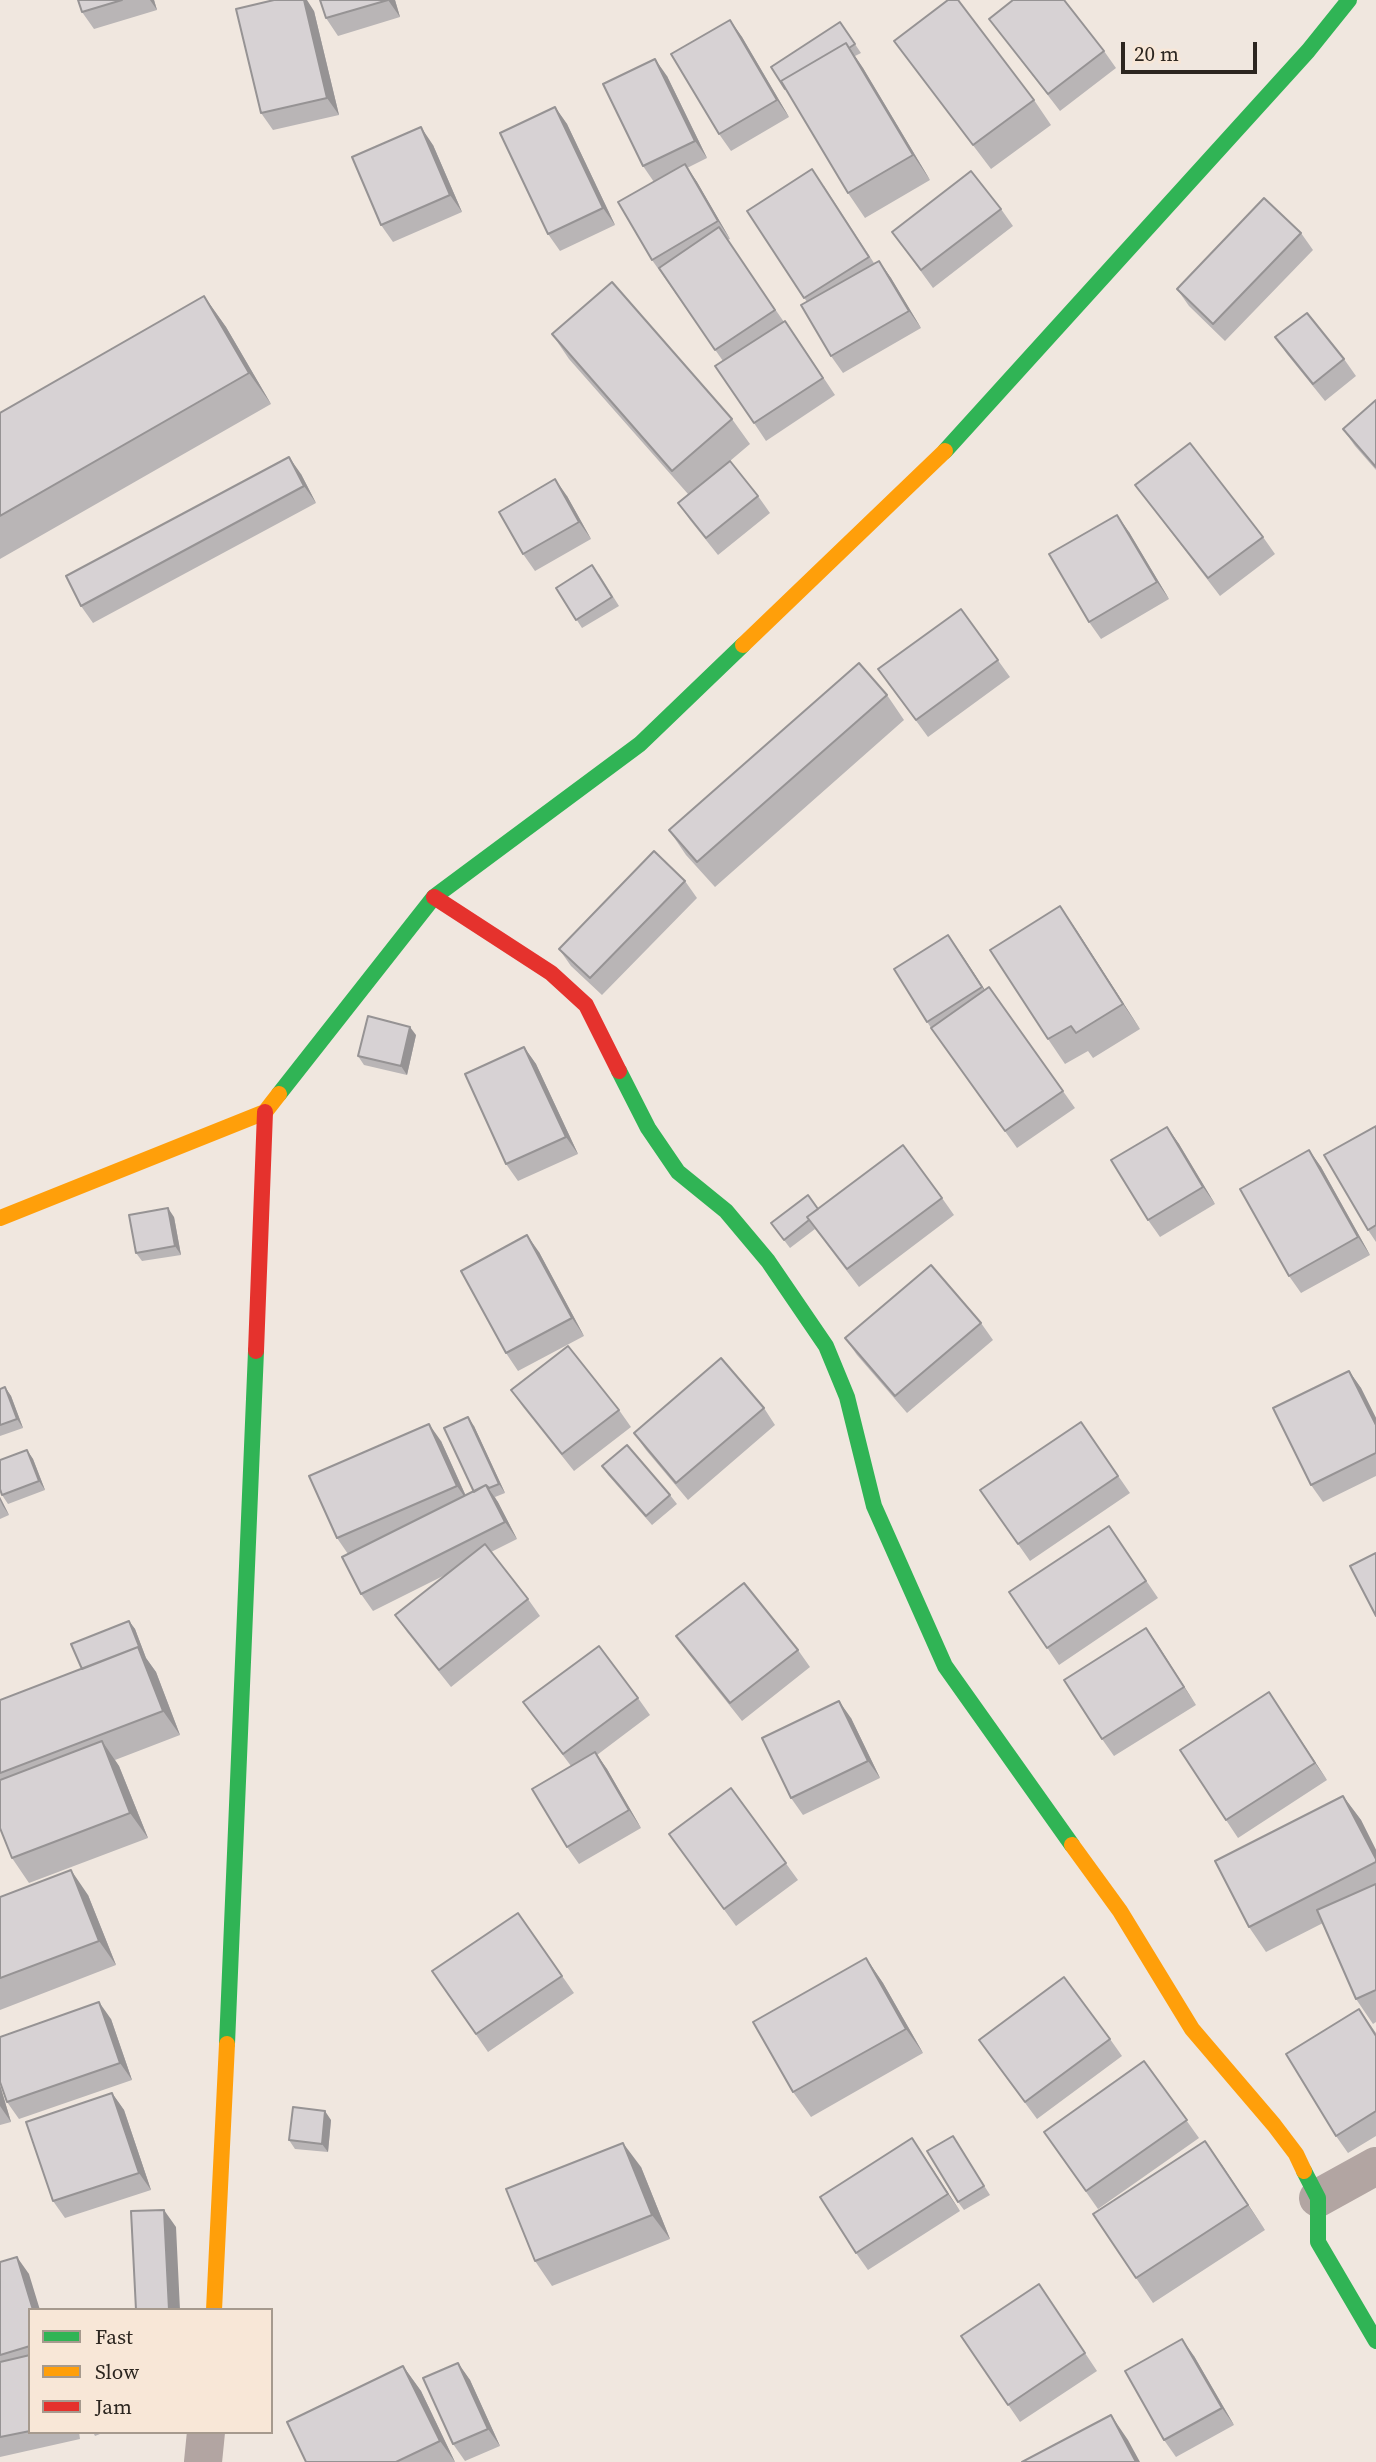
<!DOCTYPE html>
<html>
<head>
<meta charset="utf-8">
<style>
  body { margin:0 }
  #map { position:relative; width:1376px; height:2462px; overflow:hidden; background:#f0e7df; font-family:"Source Serif 4",serif }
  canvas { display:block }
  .legend { position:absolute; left:28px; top:2308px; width:245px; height:126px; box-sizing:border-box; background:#f8e7d7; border:2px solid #a69a8e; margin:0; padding:9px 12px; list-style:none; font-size:21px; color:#2c2620 }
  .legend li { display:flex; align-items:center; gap:14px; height:35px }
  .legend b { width:35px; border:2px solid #a69a8e }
  .scale { position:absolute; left:1121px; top:42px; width:136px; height:32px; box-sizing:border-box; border:4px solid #2c2620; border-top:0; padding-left:9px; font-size:21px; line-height:24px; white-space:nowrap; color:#2c2620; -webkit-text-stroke:5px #f8e7d7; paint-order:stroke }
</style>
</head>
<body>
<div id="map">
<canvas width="1376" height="2462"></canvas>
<ul class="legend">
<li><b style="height:9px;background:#30b455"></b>Fast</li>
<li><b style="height:9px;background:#ff9f0a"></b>Slow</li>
<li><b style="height:9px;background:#e5322d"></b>Jam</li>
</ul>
<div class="scale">20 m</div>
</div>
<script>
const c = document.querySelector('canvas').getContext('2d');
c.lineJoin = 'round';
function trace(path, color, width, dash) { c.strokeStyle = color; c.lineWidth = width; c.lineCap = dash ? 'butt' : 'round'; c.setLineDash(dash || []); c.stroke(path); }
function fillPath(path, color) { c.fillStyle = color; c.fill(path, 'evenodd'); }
trace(new Path2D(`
  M1318,2198L1376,2166
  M203,2462L206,2432`), '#b2a5a2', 38);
trace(new Path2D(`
  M945,451L1308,51L1349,0
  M619,1071L648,1128L678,1172L726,1211L768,1261L826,1346L847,1397L874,1506L945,1666L1072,1845
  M279,1094L434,897L640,744L743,645
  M227,2044L256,1351
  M1304,2171L1318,2198V2242L1376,2341`), '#30b455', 16);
trace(new Path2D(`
  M743,645L945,451
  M0,1218L265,1112L279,1094
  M1072,1845L1120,1911L1192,2029L1274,2125L1296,2154L1304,2171
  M214,2310L227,2044`), '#ff9f0a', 16);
trace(new Path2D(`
  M434,897L551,973L586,1005L619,1071
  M256,1351L265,1112`), '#e5322d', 16);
fillPath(new Path2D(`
  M78,0H154L157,10L94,29L82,12Z
  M320,0H395L400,17L338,36L326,18Z
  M314,11L339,115L273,130L261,113Z
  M989,19L1104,51L1116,68L1060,111Z
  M730,20L742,37L789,117L731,151L719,134Z
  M840,22L861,53L855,56L863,68L930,180L865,218L848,193Z
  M894,41L1034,100L1051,125L991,169L912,65Z
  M667,76L707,158L687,168L697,182L730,239L727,240L784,322L797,338L835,395L766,441L754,423L723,361L652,260L654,182L643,166Z
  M555,107L567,124L615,225L560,251L548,234Z
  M433,145L462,212L393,242L381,225Z
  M824,186L874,263L879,261L891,278L921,328L843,373L831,356L807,302L747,211Z
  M1001,209L1013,226L933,288L892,232Z
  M1301,233L1313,250L1225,341L1189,306L1177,289Z
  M204,296L226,327L271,404L0,559V413Z
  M552,334L732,419L750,444L730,461L758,496L770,513L718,555L690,520L678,503L688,494L569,359Z
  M1275,337L1344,359L1356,376L1325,401L1287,354Z
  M1376,400V470L1355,446L1343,429Z
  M301,474L316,503L93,623L81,606Z
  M1135,485L1263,537L1275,554L1220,596Z
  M567,496L591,539L535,571L523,554Z
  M1129,532L1169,599L1101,639L1089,622Z
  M599,574L619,606L582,628L556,588Z
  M961,609L1010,677L928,737L878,669Z
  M887,695L904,720L715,887L686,855L669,830Z
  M685,881L697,898L602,995L571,966L559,949Z
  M1060,906L1077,931L1140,1029L1093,1058L1088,1051L1065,1064L1048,1039Z
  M960,952L985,990L989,987L1075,1108L1017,1148L931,1028L894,969Z
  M416,1035L407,1075L364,1065L358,1056Z
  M524,1047L536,1064L578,1154L518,1181L506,1164Z
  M1376,1126V1242L1368,1230Z
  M1167,1127L1179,1144L1215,1204L1160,1237L1148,1220Z
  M1309,1150L1321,1167L1370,1255L1301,1293L1289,1276Z
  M942,1198L954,1215L859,1287L815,1229L790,1248L771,1223L818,1209Z
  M174,1217L181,1255L142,1261L136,1253Z
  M539,1252L584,1336L518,1371L506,1353Z
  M981,1323L993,1340L907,1413L857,1355L845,1338Z
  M1349,1371L1361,1388L1376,1418V1476L1323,1502L1311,1485Z
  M5,1387L11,1396L23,1428L0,1436V1389Z
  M511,1390L619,1410L631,1427L574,1471L523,1407Z
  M764,1408L775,1425L688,1500L646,1450L634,1433Z
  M1081,1422L1130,1493L1030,1561L980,1490Z
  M474,1426L505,1493L495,1497L517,1539L491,1552L528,1599L540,1616L451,1687L407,1632L395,1615L447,1574L373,1611L361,1594L348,1554L337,1538L441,1441L466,1496L473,1492Z
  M27,1450L33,1459L45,1490L8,1504L2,1495Z
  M602,1466L670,1495L677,1504L652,1525L608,1475Z
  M0,1497L9,1515L0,1519Z
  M1109,1526L1158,1598L1059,1665L1009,1592Z
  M129,1621L135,1629L146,1658L156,1672L180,1735L115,1760L119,1766L148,1838L29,1883L12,1858L0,1828V1700L82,1669Z
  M1146,1628L1196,1705L1114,1756L1102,1739Z
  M676,1636L798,1650L810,1667L742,1721L688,1653Z
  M1269,1692L1327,1780L1238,1838L1226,1820Z
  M638,1698L650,1715L597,1755L607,1769L641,1828L579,1864L567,1847L571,1766L523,1702Z
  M851,1718L880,1778L803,1815L791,1798Z
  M731,1788L798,1880L736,1926L669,1834Z
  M1343,1796L1361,1820L1376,1850V2022L1373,2024L1356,1999L1323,1923L1266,1952L1249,1927Z
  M88,1895L116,1965L0,2010V1897Z
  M518,1913L574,1993L488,2052L432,1971Z
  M866,1958L883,1983L923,2053L811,2117L793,2092Z
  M1359,2009L1376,2033V2136L1348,2153L1336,2136Z
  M111,2019L132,2080L19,2119L7,2102Z
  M1110,2039L1122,2056L1037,2119L991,2057Z
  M1144,2061L1199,2138L1098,2209L1044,2132Z
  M0,2085L11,2122L0,2125Z
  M112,2093L124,2110L151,2190L65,2218L53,2201Z
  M331,2120L328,2152L295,2149L289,2140Z
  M953,2136L990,2195L964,2210L958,2202Z
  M912,2138L960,2211L868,2270L856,2253Z
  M1222,2165L1265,2230L1153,2303L1136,2278Z
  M641,2167L670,2239L552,2286L535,2261Z
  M0,2262L29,2274L30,2432H79L80,2439L0,2457Z
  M1039,2284L1097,2371L1020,2422L961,2336Z
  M1194,2356L1234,2425L1176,2457L1164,2440Z
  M458,2363L470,2380L500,2446L465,2461L453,2444Z
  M403,2366L421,2391L455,2462H306Z
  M93,2432H105L95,2436Z`), '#b9b5b6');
fillPath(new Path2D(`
  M150,0H154L157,10Z
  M304,0H307L314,11L339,115L327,98Z
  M388,0H395L400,17Z
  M730,20L742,37L789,117L777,100Z
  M846,43L863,68L930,180L913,155Z
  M655,59L667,76L707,158L695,141Z
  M555,107L567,124L615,225L603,208Z
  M421,127L433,145L462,212L450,195Z
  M685,164L697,182L730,239L718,221Z
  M879,261L891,278L921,328L909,311Z
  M204,296L226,327L271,404L249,373Z
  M289,457L301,474L316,503L304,486Z
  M555,479L567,496L591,539L579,522Z
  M1117,515L1129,532L1169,599L1157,582Z
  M1060,906L1077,931L1140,1029L1123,1004Z
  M948,935L960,952L994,1004L982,987Z
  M410,1027L416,1035L407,1075L401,1066Z
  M524,1047L536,1064L578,1154L566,1137Z
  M1167,1127L1179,1144L1215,1204L1203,1187Z
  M1309,1150L1321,1167L1370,1255L1358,1237Z
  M168,1208L174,1217L181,1255L175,1246Z
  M527,1235L539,1252L584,1336L572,1318Z
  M1349,1371L1361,1388L1376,1418V1425Z
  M5,1387L11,1396L23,1428L17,1419Z
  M468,1417L474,1426L505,1493L499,1484Z
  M429,1424L441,1441L469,1503L457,1486Z
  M27,1450L33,1459L45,1490L39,1481Z
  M486,1485L498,1502L517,1539L505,1522Z
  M0,1497L9,1515L3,1506L0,1500Z
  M129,1621L135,1629L146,1658L156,1672L180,1735L163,1711Z
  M1146,1628L1158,1645L1196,1705L1184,1687Z
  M1269,1692L1281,1710L1327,1780L1315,1763Z
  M839,1701L851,1718L880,1778L868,1761Z
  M102,1741L119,1766L148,1838L130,1813Z
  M595,1752L607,1769L641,1828L629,1810Z
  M1343,1796L1361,1820L1376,1850V1859Z
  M71,1870L88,1895L116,1965L99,1941Z
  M866,1958L883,1983L923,2053L906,2029Z
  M99,2002L111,2019L132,2080L120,2063Z
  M0,2085L11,2122L0,2106Z
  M112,2093L124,2110L151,2190L139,2173Z
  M325,2111L331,2120L328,2152L322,2144Z
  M912,2138L924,2156L960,2211L948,2194Z
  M1205,2141L1222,2165L1265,2230L1248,2205Z
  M623,2143L641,2167L670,2239L652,2215Z
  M164,2210L176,2227L180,2310H169Z
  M17,2257L29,2274L40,2310H33Z
  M1182,2339L1194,2356L1234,2425L1222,2408Z
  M458,2363L470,2380L500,2446L488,2429Z
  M403,2366L421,2391L455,2462L440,2441Z
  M1111,2415L1128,2440L1140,2462H1136Z`), '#969394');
const building = new Path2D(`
  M78,0H122L82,12Z
  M274,0H304L327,98L261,113L236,9Z
  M320,0H388L326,18Z
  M948,0H958L1034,100L973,145L894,41Z
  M1013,0H1064L1104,51L1048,94L989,19Z
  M730,20L777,100L719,134L671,54Z
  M840,22L855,44L849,48L846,43L781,81L785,89L771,67Z
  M846,43L913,155L848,193L781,81Z
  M655,59L695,141L643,166L603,84Z
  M555,107L603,208L548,234L500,133Z
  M421,127L450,195L381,225L352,157Z
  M685,164L718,221L652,260L618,202Z
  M812,169L869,257L804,298L747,211Z
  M971,171L1001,209L921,270L892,232Z
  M1264,198L1301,233L1213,324L1177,289Z
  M719,227L775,310L715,350L659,268Z
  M879,261L909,311L831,356L801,305Z
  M612,282L732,419L672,471L552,334Z
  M204,296L249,373L0,516V413Z
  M1307,313L1344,359L1313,384L1275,337Z
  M785,321L823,378L754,423L715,366Z
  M1376,400V467L1343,429Z
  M1190,443L1263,537L1208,578L1135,485Z
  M289,457L304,486L81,606L66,576Z
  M730,461L758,496L706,538L678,503Z
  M555,479L579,522L523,554L499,512Z
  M1117,515L1157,582L1089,622L1049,554Z
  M592,565L612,597L576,620L556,588Z
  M961,609L998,660L916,720L878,669Z
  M859,663L887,695L697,862L669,830Z
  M654,851L685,881L590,978L559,949Z
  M1060,906L1123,1004L1076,1033L1071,1026L1048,1039L990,950Z
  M948,935L982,987L927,1022L894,969Z
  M989,987L1063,1091L1005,1131L931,1028Z
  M368,1016L410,1027L401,1066L358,1056Z
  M524,1047L566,1137L506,1164L465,1074Z
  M1376,1126V1225L1368,1230L1324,1155Z
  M1167,1127L1203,1187L1148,1220L1111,1160Z
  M903,1145L942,1198L847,1269L807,1217Z
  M1309,1150L1358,1237L1289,1276L1240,1189Z
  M808,1195L818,1209L807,1217L809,1220L784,1240L771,1223Z
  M168,1208L175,1246L136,1253L129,1215Z
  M527,1235L572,1318L506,1353L461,1271Z
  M931,1265L981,1323L895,1396L845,1338Z
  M568,1346L619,1410L562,1454L511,1390Z
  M721,1358L764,1408L676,1483L634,1433Z
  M1349,1371L1376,1425V1453L1311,1485L1273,1408Z
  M5,1387L17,1419L0,1425V1389Z
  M468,1417L499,1484L489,1488L486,1485L474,1492L444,1428Z
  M1081,1422L1118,1476L1018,1544L980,1490Z
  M429,1424L457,1486L337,1538L309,1476Z
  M627,1445L670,1495L646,1516L602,1466Z
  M27,1450L39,1481L2,1495L0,1489V1460Z
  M486,1485L505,1522L361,1594L342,1557Z
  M1109,1526L1146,1581L1047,1648L1009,1592Z
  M485,1544L528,1599L439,1670L395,1615Z
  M1376,1553V1616L1350,1566Z
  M744,1583L798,1650L730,1703L676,1636Z
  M129,1621L140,1649L138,1647L82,1669L71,1644Z
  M1146,1628L1184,1687L1102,1739L1064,1680Z
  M599,1646L638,1698L563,1754L523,1702Z
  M138,1647L163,1711L0,1773V1700Z
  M1269,1692L1315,1763L1226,1820L1180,1750Z
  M839,1701L868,1761L791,1798L762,1738Z
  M102,1741L130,1813L12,1858L0,1828V1780Z
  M595,1752L629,1810L567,1847L532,1789Z
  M731,1788L786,1863L724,1909L669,1834Z
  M1343,1796L1376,1859V1862L1249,1927L1215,1861Z
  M71,1870L99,1941L0,1978V1897Z
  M1376,1884V1990L1356,1999L1317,1910Z
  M518,1913L562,1976L476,2034L432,1971Z
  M866,1958L906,2029L793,2092L753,2022Z
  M1064,1977L1110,2039L1025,2102L979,2040Z
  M99,2002L120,2063L7,2102L0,2082V2037Z
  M1359,2009L1376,2036V2111L1336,2136L1286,2054Z
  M1144,2061L1187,2120L1086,2191L1044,2132Z
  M112,2093L139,2173L53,2201L26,2122Z
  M293,2107L325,2111L322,2144L289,2140Z
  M953,2136L984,2186L958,2202L927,2151Z
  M912,2138L948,2194L856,2253L820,2197Z
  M1205,2141L1248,2205L1136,2278L1093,2214Z
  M623,2143L652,2215L535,2261L506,2189Z
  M164,2210L169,2310H136L131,2211Z
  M17,2257L33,2310H30V2346L0,2355V2262Z
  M1039,2284L1085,2353L1008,2405L961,2336Z
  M1182,2339L1222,2408L1164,2440L1125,2371Z
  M30,2355V2431L0,2437V2362Z
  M458,2363L488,2429L453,2444L423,2378Z
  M403,2366L440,2441L396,2462H306L287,2422Z
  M1111,2415L1136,2462H1022Z`);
fillPath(building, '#d7d2d4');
trace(building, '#969394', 2);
</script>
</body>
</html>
